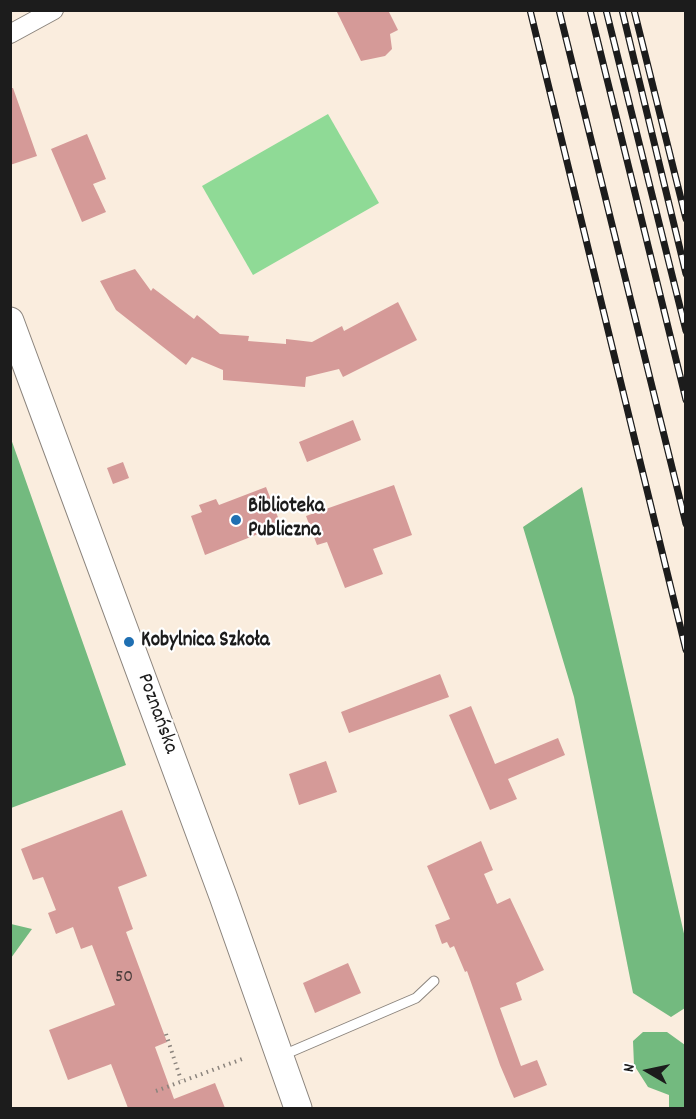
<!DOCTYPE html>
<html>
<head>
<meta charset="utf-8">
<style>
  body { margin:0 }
  #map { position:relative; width:696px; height:1119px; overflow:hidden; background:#faedde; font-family:Dekko,sans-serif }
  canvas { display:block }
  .frame { position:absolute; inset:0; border:12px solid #1c1c1c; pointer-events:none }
  .north { position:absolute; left:618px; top:1041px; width:60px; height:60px; -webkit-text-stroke:4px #fff; paint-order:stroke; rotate:279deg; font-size:16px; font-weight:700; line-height:24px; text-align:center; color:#1c1c1c }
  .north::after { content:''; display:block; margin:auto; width:21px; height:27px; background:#1c1c1c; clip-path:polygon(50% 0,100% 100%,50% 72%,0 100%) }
</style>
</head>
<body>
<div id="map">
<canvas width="696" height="1119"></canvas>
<div class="frame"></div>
<div class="north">N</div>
</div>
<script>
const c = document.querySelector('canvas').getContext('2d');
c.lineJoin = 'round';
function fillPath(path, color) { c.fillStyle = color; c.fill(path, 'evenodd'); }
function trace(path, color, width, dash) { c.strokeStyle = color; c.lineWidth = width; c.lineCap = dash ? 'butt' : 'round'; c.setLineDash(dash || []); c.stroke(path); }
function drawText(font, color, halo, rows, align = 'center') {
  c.font = font + ' Dekko,sans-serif'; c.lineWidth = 4.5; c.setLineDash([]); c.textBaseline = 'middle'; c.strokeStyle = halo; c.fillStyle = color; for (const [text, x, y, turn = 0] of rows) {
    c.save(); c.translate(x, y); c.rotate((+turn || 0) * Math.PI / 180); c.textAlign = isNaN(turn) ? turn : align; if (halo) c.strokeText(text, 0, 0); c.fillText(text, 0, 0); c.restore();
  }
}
fillPath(new Path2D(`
  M328,114L379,203L253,275L202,186Z`), '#8fda96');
fillPath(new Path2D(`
  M10,436L126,765L11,808H10Z
  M582,487L685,938V1008L671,1017L633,993L574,697L523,527Z
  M11,924L32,929L11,958V963Z
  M643,1032H667L685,1045V1108H669V1095L648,1087L634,1065L633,1041Z`), '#73ba7f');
fillPath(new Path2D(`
  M336,10H388L398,30L390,34L392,49L385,56L361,61Z
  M10,88H13L37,156L10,165Z
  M87,134L106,179L93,184L106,212L82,222L51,149Z
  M135,269L151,291L153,288L194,319L197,315L220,334L249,336L248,341L286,344V339L312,342L342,326L344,331L398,302L417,340L343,377L339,369L306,377L305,387L223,380V370L192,357L186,365L116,310L100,281Z
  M353,420L361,440L307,462L299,442Z
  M123,462L129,478L113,484L107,468Z
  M394,485L412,535L373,549L383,574L345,588L327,542L317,545L306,516Z
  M266,487L281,525L205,555L191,516L202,512L199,505L216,499L219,505Z
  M440,674L449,697L349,733L341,712Z
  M471,706L495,764L558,738L565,755L508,779L517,799L490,810L449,715Z
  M326,761L337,792L299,805L289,774Z
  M122,810L147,876L118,887L133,929L126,932L167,1042L155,1047L174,1099L215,1083L225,1108H128L111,1064L68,1080L49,1030L115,1005L92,945L81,949L73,927L56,934L48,913L56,910L43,877L33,880L21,849Z
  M481,841L493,870L484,874L497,904L510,898L544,970L516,983L522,1000L500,1008L521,1066L537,1060L547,1085L514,1098L500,1065L467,971L465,972L454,946L450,948L447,942L442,944L435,925L450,919L427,866Z
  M348,963L361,993L315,1013L303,983Z`), '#d59a98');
const service = new Path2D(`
  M281,1056L416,998L434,981`);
const minor = new Path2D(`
  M10,34L54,10`);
const secondary = new Path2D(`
  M10,321L223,896L298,1108`);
trace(service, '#8b847d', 11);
trace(minor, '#8b847d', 20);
trace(secondary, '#8b847d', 29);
trace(new Path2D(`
  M166,1034L181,1080
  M156,1091L245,1058`), '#8b847d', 4, [1.5, 4.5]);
trace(service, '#fff', 9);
trace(minor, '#fff', 18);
trace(secondary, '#fff', 27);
const rail = new Path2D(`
  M530,10L686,650
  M559,10L686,524
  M590,10L686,400
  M606,10L686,331
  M622,10L686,274
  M634,10L686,219`);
trace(rail, '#1c1c1c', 7);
trace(rail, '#fff', 4.5, [14]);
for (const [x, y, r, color] of [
  [236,520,6,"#1f6fb2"],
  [129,642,6,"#1f6fb2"]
]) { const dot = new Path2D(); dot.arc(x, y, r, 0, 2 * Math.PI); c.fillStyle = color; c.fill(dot); trace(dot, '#fff', 2); }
drawText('18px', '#4a3c3b', null, [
  ["50",124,979]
]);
drawText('bold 21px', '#1c1c1c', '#fff', [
  ["Biblioteka",248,508],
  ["Publiczna",248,532],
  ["Kobylnica Szkoła",141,642]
], 'left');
drawText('21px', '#1c1c1c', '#fff', [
  ["Poznańska",156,714,70]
]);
</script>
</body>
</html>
